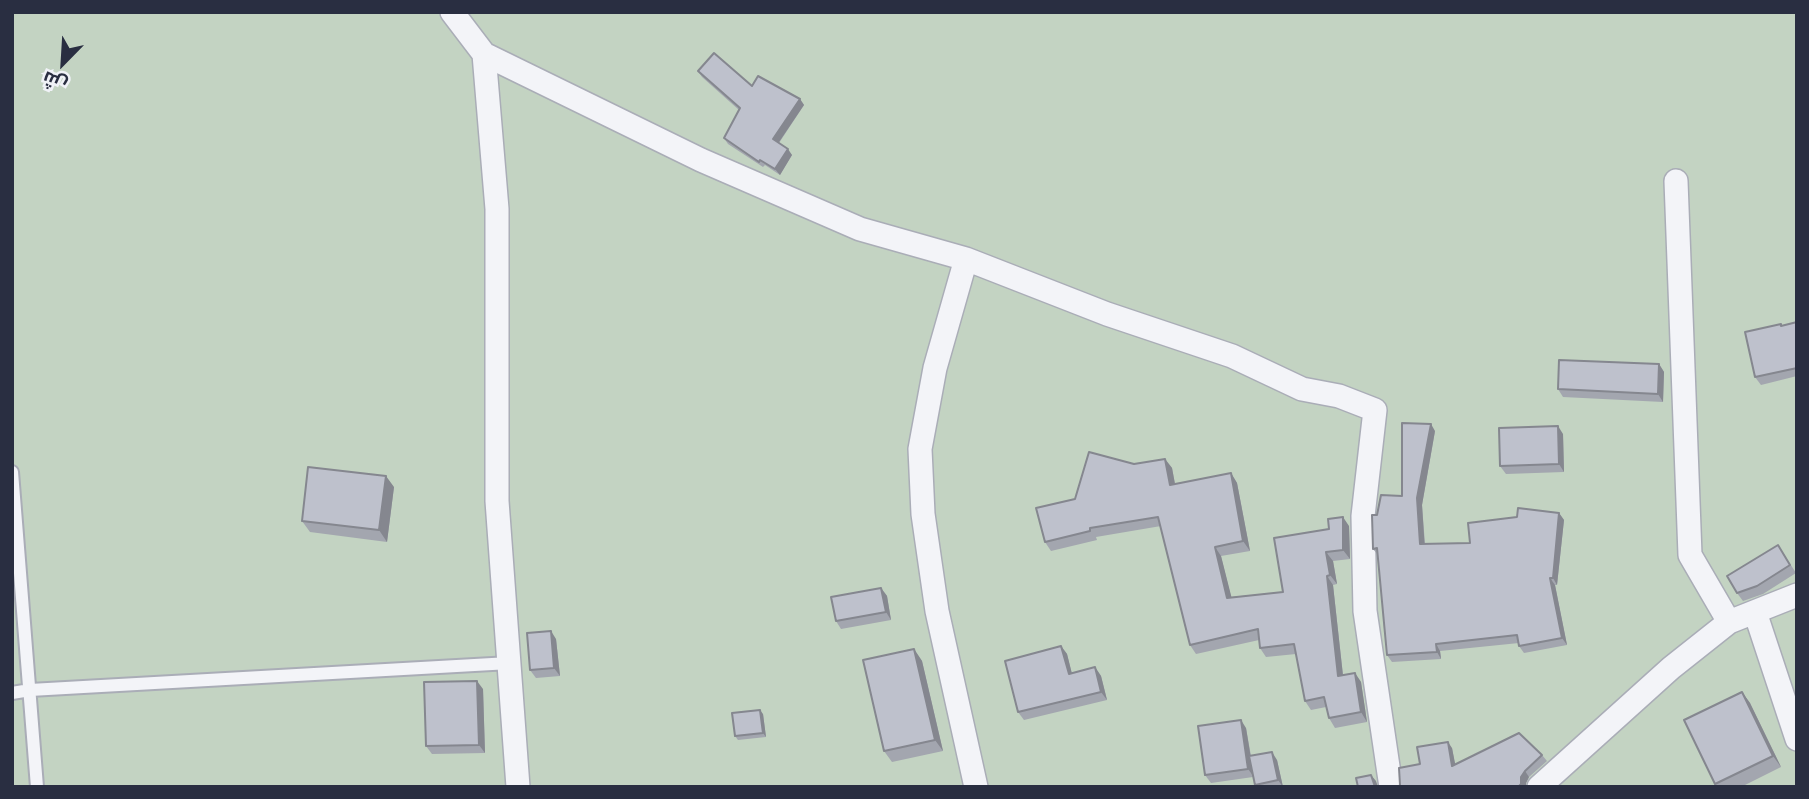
<!DOCTYPE html>
<html>
<head>
<meta charset="utf-8">
<style>
  body { margin:0 }
  #map { position:relative; width:1809px; height:799px; overflow:hidden; background:#e1e3ea; font-family:"Archivo Narrow",Cairo,sans-serif }
  canvas { display:block }
  .frame { position:absolute; inset:0; border:14px solid #292e41; pointer-events:none }
  .north { position:absolute; left:28px; top:28px; width:70px; height:70px; -webkit-text-stroke:5px #f0f2f7; paint-order:stroke; rotate:204deg; font-size:19px; font-weight:700; line-height:28px; text-align:center; color:#292e41 }
  .north::after { content:''; display:block; margin:auto; width:24px; height:32px; background:#292e41; clip-path:polygon(50% 0,100% 100%,50% 72%,0 100%) }
</style>
</head>
<body>
<div id="map">
<canvas width="1809" height="799"></canvas>
<div class="frame"></div>
<div class="north">ش</div>
</div>
<script>
const c = document.querySelector('canvas').getContext('2d');
c.lineJoin = 'round';
function fillPath(path, color) { c.fillStyle = color; c.fill(path, 'evenodd'); }
function trace(path, color, width, dash) { c.strokeStyle = color; c.lineWidth = width; c.lineCap = dash ? 'butt' : 'round'; c.setLineDash(dash || []); c.stroke(path); }
fillPath(new Path2D(`
  M12,12H1797V787H12Z`), '#c3d3c2');
const lane = new Path2D(`
  M12,472L37,787
  M12,693L30,690L510,663`);
const street = new Path2D(`
  M452,12L484,54L497,209V501L518,787
  M484,54L701,160L860,229L966,259L1107,314L1232,356L1302,389L1339,396L1375,410L1363,516L1365,611L1391,787
  M1676,181L1690,555L1729,622
  M966,259L935,368L920,449L923,514L937,611L976,787
  M1755,612L1797,739
  M1539,787L1671,668L1729,622L1797,595`);
trace(lane, '#aaadb7', 16);
trace(street, '#aaadb7', 26);
trace(lane, '#f3f4f8', 12);
trace(street, '#f3f4f8', 23);
fillPath(new Path2D(`
  M698,71L800,99L804,105L779,143L792,155L780,175L765,165L763,167L728,144L724,138L739,110L702,77Z
  M1797,322V376L1761,385L1755,377L1781,324L1782,326Z
  M1659,364L1664,372L1663,402L1563,397L1558,389Z
  M1435,431L1422,505L1425,544L1470,543L1559,513L1564,520L1557,585H1555L1567,645L1524,653L1519,646V643L1440,651L1441,659L1392,662L1387,655L1378,555L1373,549L1377,515L1402,496Z
  M1563,434L1564,472L1506,474L1500,466Z
  M1165,459L1172,468L1175,484L1231,473L1237,483L1250,551L1221,556L1231,597L1283,592L1349,526L1350,559L1333,561L1337,584L1333,585L1343,675L1355,673L1361,682L1367,722L1335,728L1329,718L1326,707L1311,710L1305,701L1296,654L1266,657L1260,648L1259,640L1196,654L1190,645L1161,526L1096,537L1097,540L1051,551L1045,542L1075,499L1134,464Z
  M394,487L387,542L310,532L302,521Z
  M1778,545L1796,573L1763,594L1743,601L1737,593Z
  M881,588L887,596L891,620L841,629L836,621Z
  M556,639L560,676L536,678L530,670Z
  M1061,646L1067,654L1072,674L1095,667L1101,676L1107,700L1024,720L1018,712Z
  M914,649L922,661L943,751L892,762L884,751Z
  M483,689L485,753L432,754L426,746Z
  M1742,692L1750,703L1781,767L1741,787H1717L1715,784Z
  M763,714L766,737L738,740L735,736Z
  M1246,728L1251,756L1277,760L1283,787H1256L1253,777L1211,783L1205,775Z
  M1452,748L1455,765L1542,755L1547,761L1529,777L1526,783V787H1398Z`), '#a3a6af');
fillPath(new Path2D(`
  M800,99L804,105L777,145L773,139Z
  M788,149L792,155L780,175L775,169Z
  M1659,364L1664,372L1663,402L1658,394Z
  M1431,424L1435,431L1422,505L1425,551L1420,544L1417,498Z
  M1558,426L1563,434L1564,472L1559,464Z
  M1165,459L1172,468L1177,495L1170,485Z
  M1231,473L1237,483L1250,551L1243,541Z
  M386,476L394,487L387,542L379,530Z
  M1559,513L1564,520L1557,585L1553,578Z
  M1343,517L1349,526L1350,559L1343,550Z
  M1215,547L1221,556L1234,607L1227,598Z
  M1326,552L1333,561L1337,584L1330,575Z
  M1327,576L1333,585L1344,685L1338,676Z
  M1550,578L1555,585L1567,645L1562,638Z
  M881,588L887,596L891,620L886,612Z
  M551,631L556,639L560,676L554,668Z
  M1436,644L1440,651L1441,659L1437,652Z
  M1061,646L1067,654L1074,682L1069,674Z
  M914,649L922,661L943,751L935,740Z
  M1095,667L1101,676L1107,700L1101,692Z
  M1355,673L1361,682L1367,722L1361,712Z
  M477,681L483,689L485,753L479,745Z
  M1742,692L1750,703L1781,767L1773,756Z
  M760,710L763,714L766,737L763,733Z
  M1241,720L1246,728L1254,777L1248,769Z
  M1448,742L1452,748L1457,773L1452,766Z
  M1272,752L1277,760L1283,787L1278,780Z
  M1525,771L1529,777L1526,783V787H1523L1521,784V777Z
  M1371,775L1376,781L1378,787H1375Z`), '#85878f');
const building = new Path2D(`
  M714,53L752,86L758,76L800,99L773,139L788,149L775,169L760,160L759,162L724,138L740,108L698,71Z
  M1797,322V368L1755,377L1745,332L1781,324V326Z
  M1559,360L1659,364L1658,394L1558,389Z
  M1402,423L1431,424L1417,498L1420,544L1470,543L1468,523L1517,517L1518,508L1559,513L1553,578H1550L1562,638L1519,646L1517,635L1436,644L1437,652L1387,655L1377,548L1373,549L1372,515H1377L1381,495L1402,496Z
  M1558,426L1559,464L1500,466L1499,428Z
  M1089,452L1134,464L1165,459L1170,485L1231,473L1243,541L1215,547L1227,598L1283,592L1274,538L1329,529L1328,519L1343,517V550L1326,552L1330,575L1327,576L1338,676L1355,673L1361,712L1329,718L1324,697L1305,701L1294,644L1260,648L1258,629L1190,645L1158,517L1090,528V531L1045,542L1036,508L1075,499Z
  M308,467L386,476L379,530L302,521Z
  M1778,545L1790,565L1757,586L1737,593L1727,576Z
  M881,588L886,612L836,621L831,597Z
  M551,631L554,668L530,670L527,633Z
  M1061,646L1069,674L1095,667L1101,692L1018,712L1005,661Z
  M914,649L935,740L884,751L863,660Z
  M477,681L479,745L426,746L424,682Z
  M1742,692L1773,756L1715,784L1684,720Z
  M760,710L763,733L735,736L732,713Z
  M1241,720L1248,769L1205,775L1198,726Z
  M1519,733L1542,755L1525,771L1521,777V784L1518,787H1398L1400,785L1399,768L1420,764L1417,747L1448,742L1452,766Z
  M1272,752L1278,780L1255,785L1249,756Z
  M1371,775L1375,787H1358L1356,778Z`);
fillPath(building, '#bec1cc');
trace(building, '#85878f', 2);
</script>
</body>
</html>
